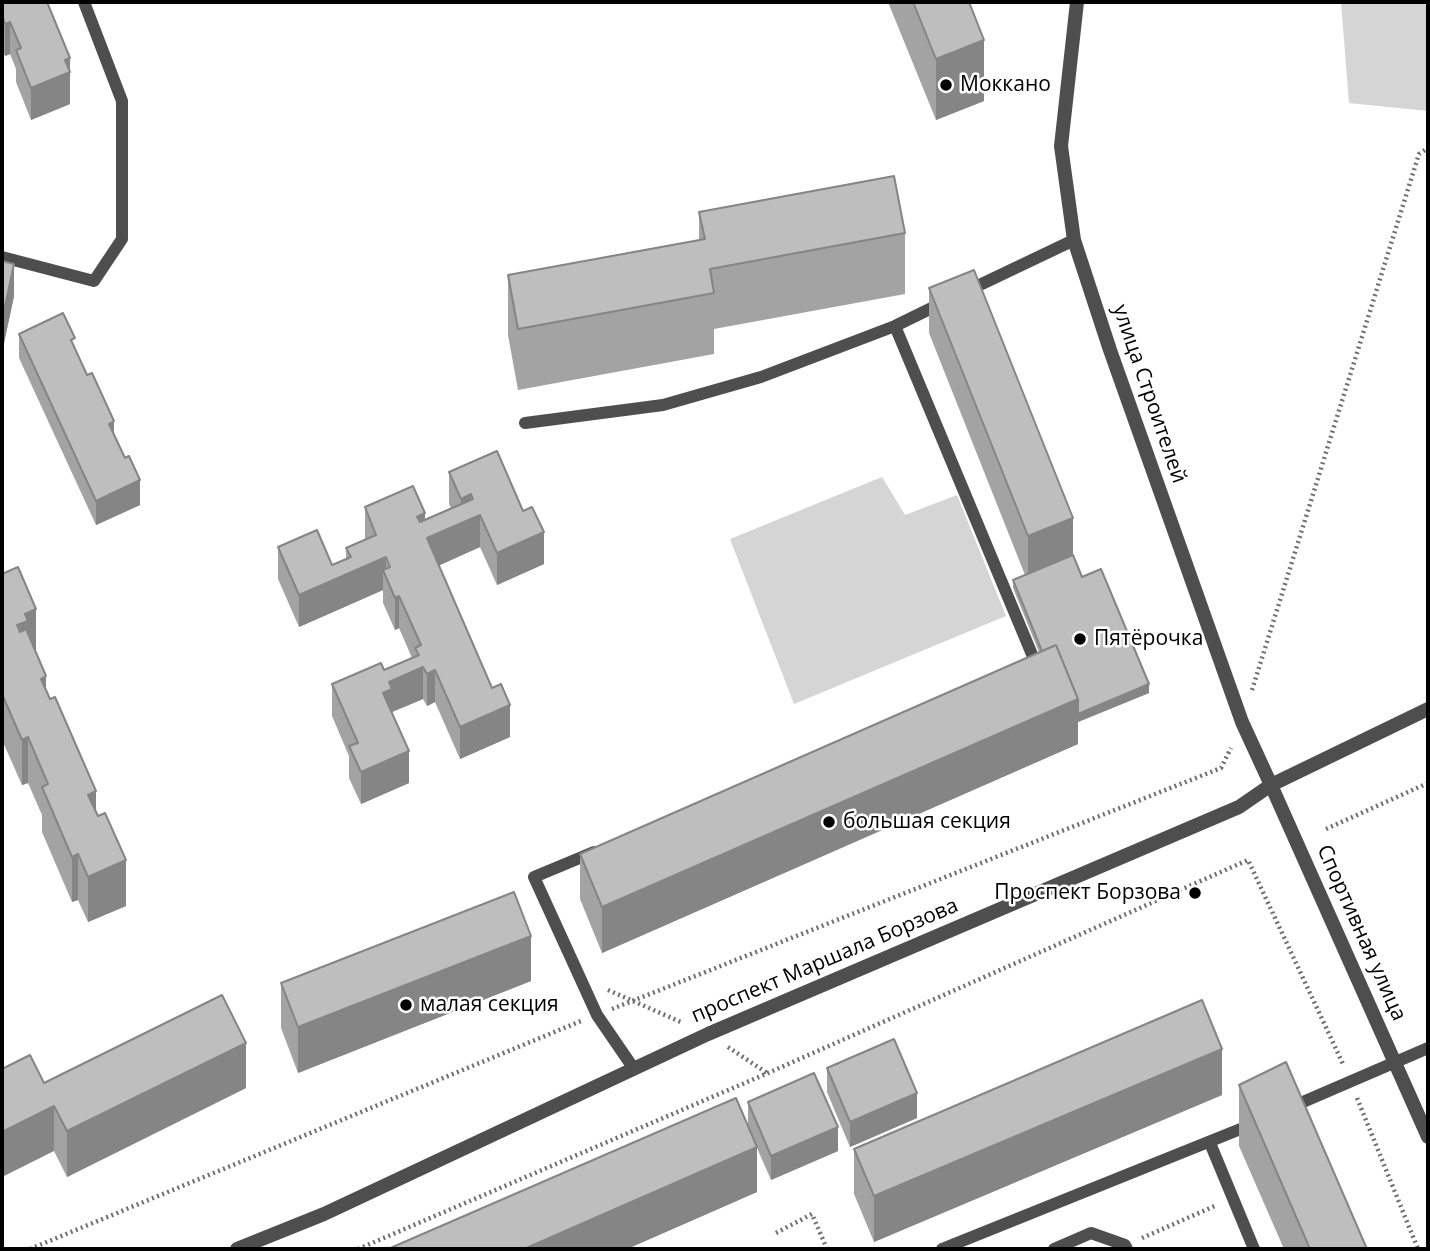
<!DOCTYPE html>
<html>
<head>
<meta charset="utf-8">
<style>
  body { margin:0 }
  #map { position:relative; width:1430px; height:1251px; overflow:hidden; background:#fff; font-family:"Open Sans",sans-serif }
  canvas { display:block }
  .frame { position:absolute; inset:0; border:4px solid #000; pointer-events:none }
</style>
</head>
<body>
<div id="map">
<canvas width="1430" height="1251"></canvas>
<div class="frame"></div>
</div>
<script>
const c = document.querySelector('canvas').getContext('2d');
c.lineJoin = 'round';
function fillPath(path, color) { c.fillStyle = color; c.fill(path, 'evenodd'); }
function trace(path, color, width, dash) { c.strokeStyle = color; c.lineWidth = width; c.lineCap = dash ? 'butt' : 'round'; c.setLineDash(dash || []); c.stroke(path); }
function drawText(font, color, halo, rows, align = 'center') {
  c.font = font + ' "Open Sans",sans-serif'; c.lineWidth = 5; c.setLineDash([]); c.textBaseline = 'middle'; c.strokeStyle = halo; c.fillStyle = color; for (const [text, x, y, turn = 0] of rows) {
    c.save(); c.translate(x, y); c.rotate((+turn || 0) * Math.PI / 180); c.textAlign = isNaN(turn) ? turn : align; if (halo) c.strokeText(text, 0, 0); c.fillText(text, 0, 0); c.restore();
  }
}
fillPath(new Path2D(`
  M1341,2H1428V111L1349,103Z
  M882,477L905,515L957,495L1006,616L794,704L730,539Z`), '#d5d5d5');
trace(new Path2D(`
  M1252,690L1419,154L1428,148
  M1326,829L1428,783
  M608,990L683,1023
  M612,1009L1221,768L1231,748
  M728,1047L767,1073
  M1357,1098L1418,1249
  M776,1233L812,1214L827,1249
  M1142,1238L1217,1205
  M30,1249L581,1021
  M358,1249L768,1073L1248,860L1343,1064`), '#707070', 4.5, [2, 3.5]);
trace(new Path2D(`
  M2,257L94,281L122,239V101L84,2
  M967,291L1074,240
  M895,326L1036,664L1032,665
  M525,423L663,405L761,377L895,326L944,302
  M594,852L534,877L597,1015L634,1069
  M1289,1108L1428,1048
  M1210,1143L1254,1249
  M942,1249L1253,1124
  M1054,1249L1091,1233L1125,1245L1127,1249`), '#4e4e4e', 12);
trace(new Path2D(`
  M1077,2L1061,146L1074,240L1110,350L1242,722L1271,785L1428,709`), '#4e4e4e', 14);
trace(new Path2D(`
  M237,1249L324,1214L708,1034L1239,807L1271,785L1428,1137`), '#4e4e4e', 14);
fillPath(new Path2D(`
  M2,2L70,58V104L31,120L16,82V69L10,54L5,56L2,49Z
  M888,2H969L984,101L936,120Z
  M699,212L905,233V294L714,329V354L518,390L508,335V275L699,240Z
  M2,261L14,296L4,343H2Z
  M929,288L1073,555L1082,577L1149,693L1078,722V744L602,953L580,899V854L1039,652L1013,588V580L1025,575L929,333Z
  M19,334L75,349L125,458L140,505L96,525L19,358Z
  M449,472L544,564L497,585L480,547L439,565L510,737L460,759L435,702L427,706L423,699L392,712L409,783L361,804L349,778V756L332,716V684L384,670L412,658L399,628L395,630L383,603V590L299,627L278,579V547L332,565L346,559V548L365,540V507L425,520L451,508L449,504Z
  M2,574L36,651L46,692L96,812L126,906L88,922L78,900L72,902L42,832V815L28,783L22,785L2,740Z
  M531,981L298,1073L281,1028V983Z
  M827,1068L917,1118L850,1147L827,1092Z
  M44,1083L246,1088L67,1177L54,1151Z
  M1239,1085L1367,1249H1284L1239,1146Z
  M1222,1095L874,1242L854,1194V1149Z
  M748,1102L838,1151L771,1180L757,1148V1192L627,1249H388L748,1125Z`), '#a3a3a3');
fillPath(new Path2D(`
  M10,22V54L5,56V24Z
  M984,40V101L936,120V59Z
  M70,58V104L31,120V88L65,60Z
  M14,264V296L4,343V311Z
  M114,421V446L109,424Z
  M140,480V505L96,525V501Z
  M471,494V519L480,515V547L427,571V538L461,523V499Z
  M425,513V546L417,517Z
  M1073,518V564L1028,582V536Z
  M544,532V564L497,585V553Z
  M386,557V577L383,570V590L299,627V595Z
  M399,596V628L395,630V598Z
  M36,609V655L28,666L17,625L25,614Z
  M423,667V699L392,712V721L383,693L389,682Z
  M435,670V702L427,706V674Z
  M46,676V722L41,679Z
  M1149,684V693L1078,722V744L602,953V907L1078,699Z
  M510,705V737L460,759V727Z
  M28,737V783L22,785V740Z
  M409,751V783L361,804V772Z
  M96,791V837L88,795Z
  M78,854V900L72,902V857Z
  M126,860V906L88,922V877Z
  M531,936V981L298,1073V1027Z
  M246,1043V1088L67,1177V1131Z
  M1222,1049V1095L874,1242V1196Z
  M917,1093V1118L850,1147V1122Z
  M54,1106V1151L2,1177V1132Z
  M838,1127V1151L771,1180V1156Z
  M757,1147V1192L627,1249H524Z`), '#858585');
const building = new Path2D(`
  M2,2H47L70,58L65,60L70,72L31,88L16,50L21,48L10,22L5,24L2,16Z
  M913,2H969L984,40L936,59Z
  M894,176L905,233L710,269L714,293L518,329L508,275L705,239L699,212Z
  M2,261L14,264L4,311H2Z
  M974,270L1073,518L1028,536L929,288Z
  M63,313L75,338L71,340L87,375L92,373L114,421L109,424L125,458L129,456L140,480L96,501L19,334Z
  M497,451L523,511L532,507L544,532L497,553L480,515L427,538L492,688L501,684L510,705L460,727L435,670L427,674L423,667L389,682L392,689L383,693L409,751L361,772L349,746L358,743L332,684L381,663L384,670L419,655L415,648L421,645L399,596L395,598L383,570L390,567L386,557L299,595L278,547L317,530L332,565L351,557L346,548L376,535L365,507L413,486L425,513L417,517L420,522L473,499L471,494L461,499L449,472Z
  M1073,555L1082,577L1101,569L1149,684L1078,714V699L1056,645L1042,651L1013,580Z
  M18,567L36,609L25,614L28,621L17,625L20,632L26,629L46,676L41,679L50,699L55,697L96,791L88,795L98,816L105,813L126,860L88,877L78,854L72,857L42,787L48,784L28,737L22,740L2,694V574Z
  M1056,645L1078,699L602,907L580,854Z
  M514,892L531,936L298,1027L281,983Z
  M222,995L246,1043L67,1131L54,1106L2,1132V1069L30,1055L44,1083Z
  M1202,1000L1222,1049L874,1196L854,1149Z
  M894,1039L917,1093L850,1122L827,1068Z
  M1286,1062L1367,1249H1310L1239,1085Z
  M814,1073L838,1127L771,1156L748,1102Z
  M736,1098L757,1147L524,1249H388Z`);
fillPath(building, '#bebebe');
trace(building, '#858585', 2);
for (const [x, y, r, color] of [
  [946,85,7,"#000"],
  [1080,639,7,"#000"],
  [829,822,7,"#000"],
  [1195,893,7,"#000"],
  [406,1005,7,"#000"]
]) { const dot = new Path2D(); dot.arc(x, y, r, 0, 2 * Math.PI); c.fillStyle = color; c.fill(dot); trace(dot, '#fff', 2.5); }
drawText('21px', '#000', '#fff', [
  ["Моккано",960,85],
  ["Пятёрочка",1094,639],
  ["большая секция",843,822],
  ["Проспект Борзова",1181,893,"right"],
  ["малая секция",420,1005]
], 'left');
drawText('21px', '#000', '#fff', [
  ["улица Строителей",1149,394,71],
  ["Спортивная улица",1361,933,66],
  ["проспект Маршала Борзова",825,961,-23]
]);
</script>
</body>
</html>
